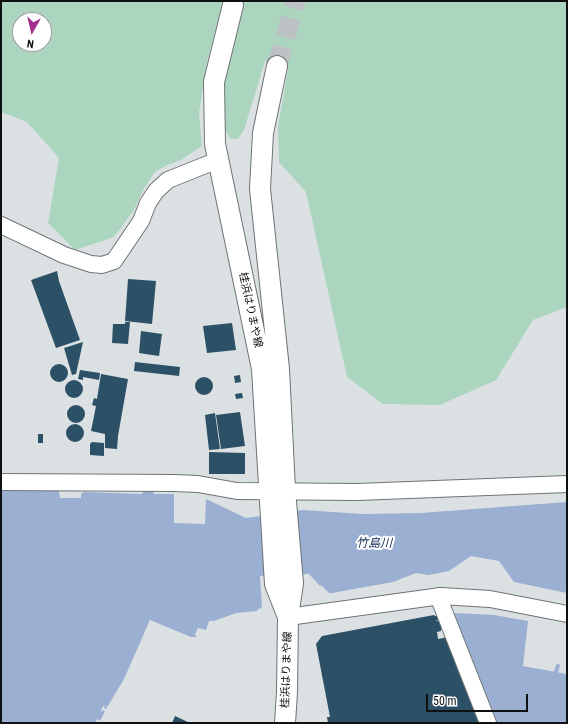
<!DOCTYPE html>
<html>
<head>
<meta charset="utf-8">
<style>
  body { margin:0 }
  #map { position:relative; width:568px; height:724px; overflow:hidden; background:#dbe1e3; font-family:"Roboto Condensed",sans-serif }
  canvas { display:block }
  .frame { position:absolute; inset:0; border:2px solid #0e1011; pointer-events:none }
  .north { position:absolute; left:12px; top:12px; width:40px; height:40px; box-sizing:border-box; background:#fff; border:1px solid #9f9fa0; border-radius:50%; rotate:188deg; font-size:11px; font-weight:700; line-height:16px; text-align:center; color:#0e1011 }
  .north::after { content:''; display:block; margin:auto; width:14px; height:18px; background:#a2318e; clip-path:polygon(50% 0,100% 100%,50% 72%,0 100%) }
  .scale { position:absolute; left:426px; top:694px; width:102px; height:18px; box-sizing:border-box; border:2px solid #0e1011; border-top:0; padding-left:5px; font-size:12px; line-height:14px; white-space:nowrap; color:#0e1011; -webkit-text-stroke:3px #fff; paint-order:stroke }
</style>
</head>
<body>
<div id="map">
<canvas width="568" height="724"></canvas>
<div class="frame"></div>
<div class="north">N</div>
<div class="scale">50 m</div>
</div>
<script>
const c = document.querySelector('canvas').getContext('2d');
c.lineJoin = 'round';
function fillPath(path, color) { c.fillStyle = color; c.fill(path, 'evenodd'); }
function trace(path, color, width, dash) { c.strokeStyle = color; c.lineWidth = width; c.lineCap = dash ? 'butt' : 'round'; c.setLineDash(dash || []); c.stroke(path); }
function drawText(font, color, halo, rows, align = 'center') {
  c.font = font + ' "Roboto Condensed","Noto Sans JP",sans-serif'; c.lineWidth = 4; c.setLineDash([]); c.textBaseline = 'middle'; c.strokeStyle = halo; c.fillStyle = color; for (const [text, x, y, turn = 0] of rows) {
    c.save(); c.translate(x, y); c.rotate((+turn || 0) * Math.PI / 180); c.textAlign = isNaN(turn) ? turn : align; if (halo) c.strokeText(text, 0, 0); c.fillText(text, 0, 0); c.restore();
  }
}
fillPath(new Path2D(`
  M1,1H567V307L533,320L496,380L440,405L383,404L347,377L306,192L279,162L278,127L288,70L265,61L244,130L238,139L230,138L225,129L223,120L224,67L239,8L223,1L207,62L199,113L202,146L181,160L167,165L155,172L143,190L134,210L114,237L75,250L48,223L59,158L27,122L1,112ZM20,20H44V44H20Z`), '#abd5bf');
fillPath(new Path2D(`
  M1,491H59L60,498H81V494L84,492L142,494L143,492L153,491L154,494H174V523L205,524L206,499L246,518L303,510L363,514L421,513L567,502V593L514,582L499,561L471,556L449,571L429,575L416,573L393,582L332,593H329L321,585L320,586L309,574L260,576L262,608L258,609L257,611L236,613L214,621H209L206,630L198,628L195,635L197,637H191L150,620L124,679L106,709L104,708L105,706H103L101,711L102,712L103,710L105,711L100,721L97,719L95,723H1Z
  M454,613L494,615L528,621L523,666L567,674V723H497Z`), '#9bafd2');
trace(new Path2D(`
  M554,677L558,666`), '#9bafd2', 4);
fillPath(new Path2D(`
  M57,271L59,281L80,340L56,348L31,280Z
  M128,279L156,281L152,324L125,321Z
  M125,322H130L128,344L112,343L113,324H125Z
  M232,323L236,350L207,353L203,326Z
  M141,331L162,334L159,356L139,353Z
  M83,342L76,374L72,375L64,348Z
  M135,362L180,367L179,376L134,371Z
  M50 373a9 9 0 1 1 18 0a9 9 0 1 1-18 0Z
  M80,370L100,373L99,380L83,377V380L78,379Z
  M101,374L128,379L118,436L117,449L105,448V434L91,431L96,406L92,405L94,398L97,399Z
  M240,375L241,382L235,383L234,376Z
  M195 386a9 9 0 1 1 18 0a9 9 0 1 1-18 0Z
  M65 389a9 9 0 1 1 18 0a9 9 0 1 1-18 0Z
  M242,393L243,398L236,399L235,394Z
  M67 414a9 9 0 1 1 18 0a9 9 0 1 1-18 0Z
  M240,412L245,446L221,449L216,415Z
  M215,413L220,449L209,450L205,415Z
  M66 433a9 9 0 1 1 18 0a9 9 0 1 1-18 0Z
  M38,434H43V443H38Z
  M92,442L104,443V456L90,455V444Z
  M209,452L245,453V474H209Z
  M434,615L435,616H438L439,620L435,621H440L441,625V631L437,632L438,639L448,637L480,722L473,723H328L327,717H330L316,644L322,636Z
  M175,716L190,723H172Z`), '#2c5066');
trace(new Path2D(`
  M277,66L296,1`), '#bcc2c4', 20, [20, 10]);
const minor = new Path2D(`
  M1,225L64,255L91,264L102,265L114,261L141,221L148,203L156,191L168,180L218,160
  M1,482L174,483L198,484L237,491L357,492L567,484
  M438,596L488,723
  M288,617L441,596L490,599L567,614`);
const major = new Path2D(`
  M233,5L214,82L215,144L262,369L275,584L288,617
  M277,66L263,133L260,189L279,369L285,490L293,583L288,617L287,692L285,723`);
trace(minor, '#6e7475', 18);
trace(major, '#6e7475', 22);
trace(minor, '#fff', 16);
trace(major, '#fff', 20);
drawText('11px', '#0e1011', '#fff', [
  ["桂浜はりまや線",250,310,78],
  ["桂浜はりまや線",287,670,-88]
]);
drawText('italic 12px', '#112955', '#fff', [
  ["竹島川",374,544,1]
]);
</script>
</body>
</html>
